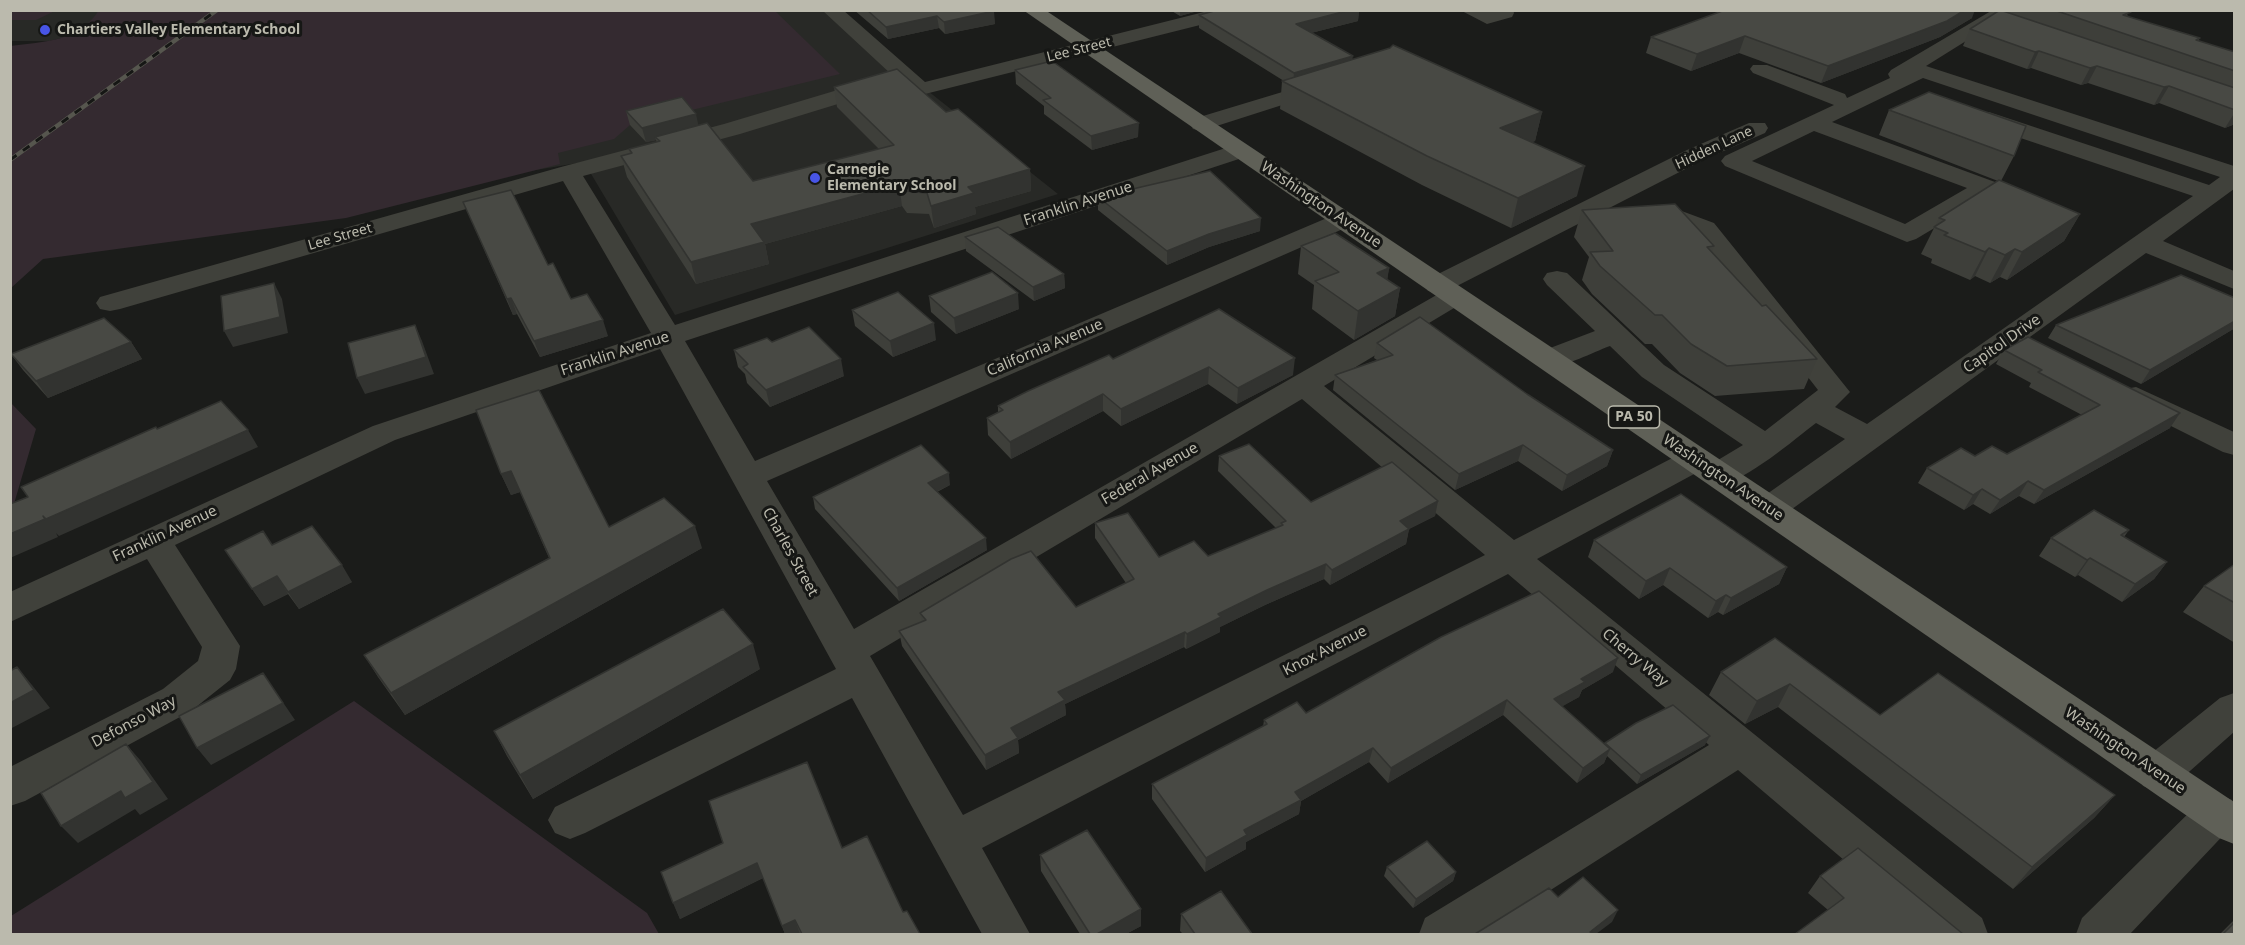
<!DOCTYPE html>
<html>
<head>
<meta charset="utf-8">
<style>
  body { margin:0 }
  #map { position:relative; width:2245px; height:945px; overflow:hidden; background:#1b1c1a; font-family:"Noto Sans",sans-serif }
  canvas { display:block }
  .frame { position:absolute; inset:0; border:12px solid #bbbaad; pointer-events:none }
</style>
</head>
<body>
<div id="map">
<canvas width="2245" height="945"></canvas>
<div class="frame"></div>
</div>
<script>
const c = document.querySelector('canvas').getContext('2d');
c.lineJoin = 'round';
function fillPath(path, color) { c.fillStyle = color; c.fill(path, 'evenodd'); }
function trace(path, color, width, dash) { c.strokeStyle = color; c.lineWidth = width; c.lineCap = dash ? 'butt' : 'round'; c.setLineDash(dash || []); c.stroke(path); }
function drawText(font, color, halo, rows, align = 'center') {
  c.font = font + ' "Noto Sans",sans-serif'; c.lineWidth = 6; c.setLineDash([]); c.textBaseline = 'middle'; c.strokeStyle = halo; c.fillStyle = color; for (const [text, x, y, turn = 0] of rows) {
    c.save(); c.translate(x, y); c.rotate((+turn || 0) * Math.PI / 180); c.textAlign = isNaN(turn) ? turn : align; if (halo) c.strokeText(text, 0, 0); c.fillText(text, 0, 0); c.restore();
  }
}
fillPath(new Path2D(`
  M333,10L827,11L1058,194L675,315L584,162L342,202Z
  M11,11H99L91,25L69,36L50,41H11Z`), '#282926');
fillPath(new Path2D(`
  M11,10H55V11L36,20H11Z
  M99,10H774L840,74L630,125L614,139L558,153L560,164L346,218L43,259L11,288L10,46C44,42 80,41 99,10Z
  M11,403L36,429L11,514Z
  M354,701L647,913L659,934H11V916Z`), '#342a30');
fillPath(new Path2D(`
  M822,10H843L925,82L1212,10H1246L1244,14L921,95L913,94L903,84L740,134L583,176L675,325L1232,146H1248L1252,151L1248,156L685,341L755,461L1334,215L1343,212L1352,215L1356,220L1352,225L767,481L854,629L1440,293L1428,291L1424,285L1428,279L1687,150L1749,123H1765L1768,128L1765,133L1703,160L1453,288L1464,290L1468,296L1464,302L1324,386L1514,540L1684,452L1696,448L1708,452L1712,459L1708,466L1743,445L1642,377L1610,346C1588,354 1560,371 1537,365L1532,359L1537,353L1595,331L1547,285L1543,279L1547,273L1557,271L1567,273L1664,365L1765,431L1818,390L1696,233L1674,225L1641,219L1637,214L1641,209L1650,206L1679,210L1714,223L1850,392L1835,407L1867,424L2193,196L1973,122L1970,117L1973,112H1989L2209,185L2220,177L1923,78L1832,122L1995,182L1998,187L1995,192L1916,239L1907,242L1725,166L1721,161L1725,156L1834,105L1753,73L1750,69L1753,65H1767L1845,94L1847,98L1890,78L1888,74L1891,70L1991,11L1998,13L2001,17L1998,21L1926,66L2234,166V189L2163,241L2234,271V289L2146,253L1781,517L1769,521L1757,517L1752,509L1757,501L1845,439L1816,423C1795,439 1746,481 1721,484C1717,485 1712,483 1707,482L1702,474L1707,467L1537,559L1982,918L1988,934H1931L1738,770L1482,934H1419L1425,918L1709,745L1508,574L982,848L1030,934H982L852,698L585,833L570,839L555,833L548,820L555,807L836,669L660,349L395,440L175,545L240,646L236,669L230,680L191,711L25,801L10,806V767L163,689L198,661L202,647L147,559L10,622V592L373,426L651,333L563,181L120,309L110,311L100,309L96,303L100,297L561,167L724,124L891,74ZM1814,131L1967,188L1905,224L1752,161ZM1302,399L1485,555L963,815L870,656Z
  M1460,10H1513L1514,13L1512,17L1487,24Z
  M1322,80L1329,82L1333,86L1329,90L1201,131L1193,129L1190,124L1193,119Z
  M2136,387L2234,432V455L2223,452L2125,403L2121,396L2125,389Z
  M2234,693V732L2173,786L2158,791L2143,786L2137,773L2143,760L2220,698Z
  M2217,794L2232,800L2234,804L2232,826L2130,934H2076L2082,918L2202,800Z`), '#40413b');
fillPath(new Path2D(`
  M1023,10H1045L2234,802V844L2219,838Z`), '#5f6057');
const rail = new Path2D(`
  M10,160L217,10`);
trace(rail, '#56564e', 4.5);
trace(rail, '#161715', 3, [8]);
fillPath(new Path2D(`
  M854,10H993L995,24L945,34L939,28L888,39Z
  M1170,10H1201L1180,16Z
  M1218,10H1359L1358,21L1311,33L1352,60L1542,112L1535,141L1532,142L1577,196L1511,228L1422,185L1280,109L1282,81H1284L1199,28V15Z
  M1999,10H2126L2128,17L2200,38L2198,41L2235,52V124L2225,128L2159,103L2154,105L2088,83L2081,85L2031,68L2027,69L1963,46L1970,29L2000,11Z
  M1972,18L1940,37L1821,83L1739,53L1691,71L1646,53L1651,37Z
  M1015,70L1138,137L1092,150L1044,114V106L1016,84Z
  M834,87L946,112L1030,169L1031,191L975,207L976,214L934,228L929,214L907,213L902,206L765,244L769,264L696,284L627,177L621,156L630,154L629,149L657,142L656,140L646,142L630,125L626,111L698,126L753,181L879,149L837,107Z
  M1889,110L2014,156L2001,181L2080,214L2064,241L2007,280L2000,277L1990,283L1975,276L1970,280L1931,263L1932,259L1921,254L1939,218L1998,181L1879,135Z
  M1098,197L1260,231L1209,247L1167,265L1098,210Z
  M463,202L548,265L571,299L608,336L540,357L517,314L513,315Z
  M1582,210L1714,246L1712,252L1762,306L1817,359L1804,389L1715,396L1680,373L1652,344H1645L1592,294L1582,280L1589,257L1574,237Z
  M965,237L1064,274L1065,288L1034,301L966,251Z
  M1301,246L1389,268L1387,280L1400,288L1395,316L1354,340L1312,309L1314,285L1298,274Z
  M929,296L1019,309L956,334L931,312Z
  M2235,298V328L2141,384L2048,338L2056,325Z
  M852,310L936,340L893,357L855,326Z
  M131,342L142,359L48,398L23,370L11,354Z
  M772,342L844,376L770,407L747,383L745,374L738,367L734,350Z
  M1377,343L1527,394L1613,450L1607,466L1562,491L1518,461L1455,490L1333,390L1335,375L1377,360L1374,358Z
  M2004,350L2170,428L2034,504L2019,496L1990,514L1973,504L1964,510L1918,483L1927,468L1975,456L2007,454L2082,415L2029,387L2031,383L1996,364Z
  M1113,359L1293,375L1237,404L1208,384L1121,426L1103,411L1011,459L988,435L987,418L998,413V406Z
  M1219,456L1311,502L1438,501L1435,516L1409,529L1406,544L1330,585L1324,579L1265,605L1220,627V632L1186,649L1184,647L1065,704L1066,715L1018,740L1019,753L986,770L902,646L899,631L922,622L920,613L1076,607L1126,583L1095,538V523L1159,557L1208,556L1276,528L1218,471Z
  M501,474L609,527L702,548L405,715L378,677L364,655L549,558L520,492L511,495Z
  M950,485L937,492L987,550L899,601L815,509L813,497Z
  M2129,530L2124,537L2167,562L2154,579L2122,602L2078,575L2075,577L2039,556L2051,538Z
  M1594,540L1787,567L1779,584L1723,615L1718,612L1708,618L1663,585L1639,599L1588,557Z
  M272,545L352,582L299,609L288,594L264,606L225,550Z
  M2235,564V643L2183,612L2204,586Z
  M1775,638L1880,715L2115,795L2094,818L2013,889L1778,707L1745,724L1709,695L1721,672Z
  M760,669L533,799L507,756L494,731Z
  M1613,672L1582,690L1579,697L1562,706L1605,745V743L1705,745L1637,784L1607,756L1604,763L1577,783L1503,715L1388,783L1369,762L1301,801L1299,814L1246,842V849L1205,872L1152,799V784L1263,727L1264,720L1306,713Z
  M842,848L903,912L920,934H785L763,878L680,919L661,872Z
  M1040,855L1141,926L1126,934H1080L1041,871Z
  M1387,867L1456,872L1453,881L1413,908L1384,876Z
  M1820,876L1963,934L1828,910L1808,893Z
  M1181,914L1252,934H1183L1180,931Z
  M2235,919V934H2220Z`), '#3e3f3a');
fillPath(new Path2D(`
  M1180,10H1201L1180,16Z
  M1350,10H1359L1358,21L1295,37L1296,24Z
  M1965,10H1975L1972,18L1940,37L1821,83L1828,66Z
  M994,11L995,24L945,34L944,22Z
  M937,16L939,28L888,39L886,27Z
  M1745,36L1739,53L1691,71L1697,54Z
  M2039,51L2031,68L2027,69L2035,52Z
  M1353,56L1351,69L1293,86L1294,73Z
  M2097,66L2088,83L2081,85L2090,68Z
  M2169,86L2159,103L2154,105L2164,87Z
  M1542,112L1535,141L1494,157L1500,128Z
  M2235,112V124L2225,128Z
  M696,114L699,128L655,137L656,140L646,142L642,128Z
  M1139,123L1138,137L1092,150L1091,136Z
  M1585,166L1577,196L1511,228L1518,198Z
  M1030,169L1031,191L975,207L976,214L934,228L931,206L968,187Z
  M899,184L902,206L765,244L769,264L696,284L691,262L751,224Z
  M2080,214L2064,241L2007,280L2022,252Z
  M1261,218L1260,231L1209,247L1167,265V251L1209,234Z
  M1989,248L1975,276L1970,280L1985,252Z
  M2015,249L2000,277L1990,283L2005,255Z
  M1389,268L1385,296L1400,288L1395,316L1354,340L1358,311L1377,273Z
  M1064,274L1065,288L1034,301L1033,287Z
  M274,283L282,299L288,333L233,347L224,331Z
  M1018,293L1019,309L956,334L954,318Z
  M511,298L517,314L513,315L507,299Z
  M603,320L608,336L540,357L534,341Z
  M2235,321V328L2141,384L2150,370Z
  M934,323L936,340L893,357L890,341Z
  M415,325L422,341L434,374L365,394L357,378Z
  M131,342L142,359L48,398L36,381Z
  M1295,358L1293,375L1237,404L1238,388Z
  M841,359L844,376L770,407L766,390Z
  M1209,367L1208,384L1121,426V409Z
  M1103,394V411L1011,459L1010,442Z
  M2180,413L2170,428L2034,504L2044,490Z
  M248,430L258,447L59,536L56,533L58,537L10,558V534L43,516Z
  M1523,445L1518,461L1455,490L1459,474Z
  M1613,450L1607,466L1562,491L1567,475Z
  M511,471L520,492L511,495L501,474Z
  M949,473L950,485L929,495L928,483Z
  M2028,481L2019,496L1990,514L2000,500Z
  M1982,489L1973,504L1964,510L1973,495Z
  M1438,501L1435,516L1409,529L1406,544L1330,585L1332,570L1400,521Z
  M695,526L702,548L405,715L391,693Z
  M986,538L987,550L899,601L897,588Z
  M2090,558L2078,575L2075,577L2087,560Z
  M2167,562L2154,579L2122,602L2135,584Z
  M1326,564L1324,579L1265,605L1220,627V632L1186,649L1187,634L1218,614L1267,590Z
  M342,565L352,582L299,609L288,592Z
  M1787,567L1779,584L1723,615L1731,598Z
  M1670,568L1663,585L1639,599L1646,581Z
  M277,576L288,594L264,606L252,589Z
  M1726,595L1718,612L1708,618L1716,601Z
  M1185,632L1184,647L1065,704L1066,715L1018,740L1019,753L986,770L985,755L1011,728L1058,692Z
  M753,644L760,669L533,799L520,775Z
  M1618,658L1613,672L1582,690L1579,697L1549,714L1554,699L1581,679Z
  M17,667L32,685L50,708L10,729V703Z
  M263,673L295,720L211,765L197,748Z
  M1790,684L1778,707L1745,724L1757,701Z
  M1507,700L1503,715L1388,783L1391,768Z
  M1710,736L1705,745L1637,784L1641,775Z
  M126,744L141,761L168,799L140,815L135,809L78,843L61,826Z
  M1373,748L1369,762L1301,801L1299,814L1246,842V849L1205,872L1206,858L1295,792Z
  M1610,749L1604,763L1577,783L1583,768Z
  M2115,795L2094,818L2013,889L2032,867Z
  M757,863L763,878L680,919L673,903Z
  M1456,872L1453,881L1413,908L1416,899Z
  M1141,909V926L1126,934H1097Z
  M1618,910L1612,922L1596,934H1588L1590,932Z
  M795,920L800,934H785L782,926Z`), '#323330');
const building = new Path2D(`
  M867,10H993L994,11L944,22L937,16L886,27Z
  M1218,10H1350L1296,24L1353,56L1294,73L1199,15Z
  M1725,10H1965L1947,21L1828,66L1745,36L1697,54L1651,37Z
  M2000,10L2235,88V110L2169,86L2164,87L2097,66L2090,68L2039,51L2035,52L1970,29Z
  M2054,10H2126L2131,12L2123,15L2200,38L2196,40L2235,52V71Z
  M1393,45L1542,112L1500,128L1585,166L1518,198L1427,156L1282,81L1390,48Z
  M1052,61L1139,123L1091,136L1043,100L1051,98L1015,70Z
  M897,69L946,112L958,109L1030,169L968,187L974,193L931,206L927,193L905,191L899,184L751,224L764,242L691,262L621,156L632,153L629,149L660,141L655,137L707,123L753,181L894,145L834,87Z
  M1929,92L2026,126L2014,156L1889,110Z
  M682,97L696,114L642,128L626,111Z
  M1210,171L1261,218L1209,234L1167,251L1098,197Z
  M1999,180L2080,214L2022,252L2015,249L2005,255L1989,248L1985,252L1944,235L1948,233L1934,227L1945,220L1939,218Z
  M511,190L548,265L553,263L571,299L587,294L603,320L534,341L511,298L507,299L463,202Z
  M1675,204L1714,246L1707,247L1762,306L1766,305L1817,359L1727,366L1691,344L1662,315H1655L1600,266L1590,252L1613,251L1582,210Z
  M998,227L1064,274L1033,287L965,237Z
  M1335,233L1389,268L1377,273L1400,288L1358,311L1315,281L1339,272L1301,246Z
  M992,272L1018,293L954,318L929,296Z
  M2181,275L2235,298V321L2150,370L2056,325Z
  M274,283L280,317L224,331L221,296Z
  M898,292L934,323L890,341L852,310Z
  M1219,309L1295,358L1238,388L1209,367L1121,409L1103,394L1010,442L987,418L1003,410L998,406L1028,391L1109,355L1113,359Z
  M1420,317L1527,394L1613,450L1567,475L1523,445L1459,474L1335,375L1393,355L1377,343Z
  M104,318L131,342L36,381L11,354Z
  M415,325L426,357L357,378L348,343Z
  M809,327L841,359L766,390L743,367L748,364L734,350L767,338L772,342Z
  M2028,337L2180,413L2044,490L2028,481L2000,500L1982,489L1973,495L1927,468L1961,448L1975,456L1992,446L2007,454L2100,405L2038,372L2042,370L2004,350Z
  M539,390L609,527L664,498L695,526L391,693L364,655L550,558L511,471L501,474L476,410Z
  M221,401L248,430L46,519L43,516L45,519L10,534V504L28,497L21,487L156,427L157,429Z
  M1249,444L1311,502L1392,462L1438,501L1400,521L1409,529L1332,570L1326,564L1267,590L1218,614L1221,617L1187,634L1185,632L1058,692L1065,700L1011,728L1018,738L985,755L899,631L926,620L920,613L1011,559L1031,551L1076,607L1134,579L1095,523L1128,513L1159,557L1194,541L1208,556L1283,525L1281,523L1286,521L1219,456Z
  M921,445L949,473L928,483L986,538L897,588L813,497Z
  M1681,494L1787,567L1731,598L1726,595L1716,601L1670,568L1646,581L1594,540Z
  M2094,510L2129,530L2121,535L2167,562L2135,584L2090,558L2087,560L2051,538Z
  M312,526L342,565L288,592L277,576L252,589L225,550L263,531L272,545Z
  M2235,564V603L2204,586Z
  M1539,591L1618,658L1581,679L1585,682L1554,699L1610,749L1583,768L1507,700L1391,768L1373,748L1295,792L1301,800L1244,830L1247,835L1206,858L1152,784L1267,724L1264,720L1297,702L1306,713L1441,637Z
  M723,609L753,644L520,775L494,731Z
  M1775,638L1880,715L1938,673L2115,795L2032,867L1790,684L1757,701L1721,672Z
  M17,667L34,690L10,703V671Z
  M263,673L283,703L197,748L179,716Z
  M1673,705L1710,736L1641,775L1605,743L1636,723Z
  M126,744L153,782L125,798L121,791L61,826L41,793Z
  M807,762L842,848L867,836L903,912L907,911L920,934H802L795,920L782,926L757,863L673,903L661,872L723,843L709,801Z
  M1087,830L1141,909L1097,934H1090L1040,855Z
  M1427,841L1456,872L1416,899L1387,867Z
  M1858,848L1963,934H1795L1844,898L1820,876Z
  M1583,877L1618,910L1590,932L1593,934H1475L1549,888L1558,897Z
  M1221,891L1252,934H1195L1181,914Z
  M2235,922V934H2223Z`);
fillPath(building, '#484944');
trace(building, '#323330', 1.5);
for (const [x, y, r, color] of [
  [45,30,6,"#4855e6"],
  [815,178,6,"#4855e6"]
]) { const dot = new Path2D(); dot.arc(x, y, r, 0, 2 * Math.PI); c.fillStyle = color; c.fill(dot); trace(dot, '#161715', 2); }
drawText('bold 14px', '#bbbaad', '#161715', [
  ["Chartiers Valley Elementary School",57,30],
  ["Carnegie",827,170],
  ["Elementary School",827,186]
], 'left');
drawText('14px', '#bbbaad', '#161715', [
  ["Lee Street",1079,50,-14],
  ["Hidden Lane",1714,148,-25],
  ["Lee Street",340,237,-16]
]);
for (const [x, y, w] of [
  [1634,417,51]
]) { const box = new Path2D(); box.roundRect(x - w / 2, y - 11, w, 22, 4.5); c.fillStyle = '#161715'; c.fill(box); trace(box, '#bbbaad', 1.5); }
drawText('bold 14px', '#bbbaad', null, [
  ["PA 50",1634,417]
]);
drawText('15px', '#bbbaad', '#161715', [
  ["Franklin Avenue",1078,204,-18],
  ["Washington Avenue",1321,205,34],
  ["Capitol Drive",2002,344,-35],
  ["California Avenue",1045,348,-23],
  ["Franklin Avenue",615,354,-18],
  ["Federal Avenue",1150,474,-30],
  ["Washington Avenue",1723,478,34],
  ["Franklin Avenue",165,534,-25],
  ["Charles Street",790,552,61],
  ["Knox Avenue",1325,651,-27],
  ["Cherry Way",1635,658,40],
  ["Defonso Way",134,722,-28],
  ["Washington Avenue",2125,751,34]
]);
</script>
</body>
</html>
